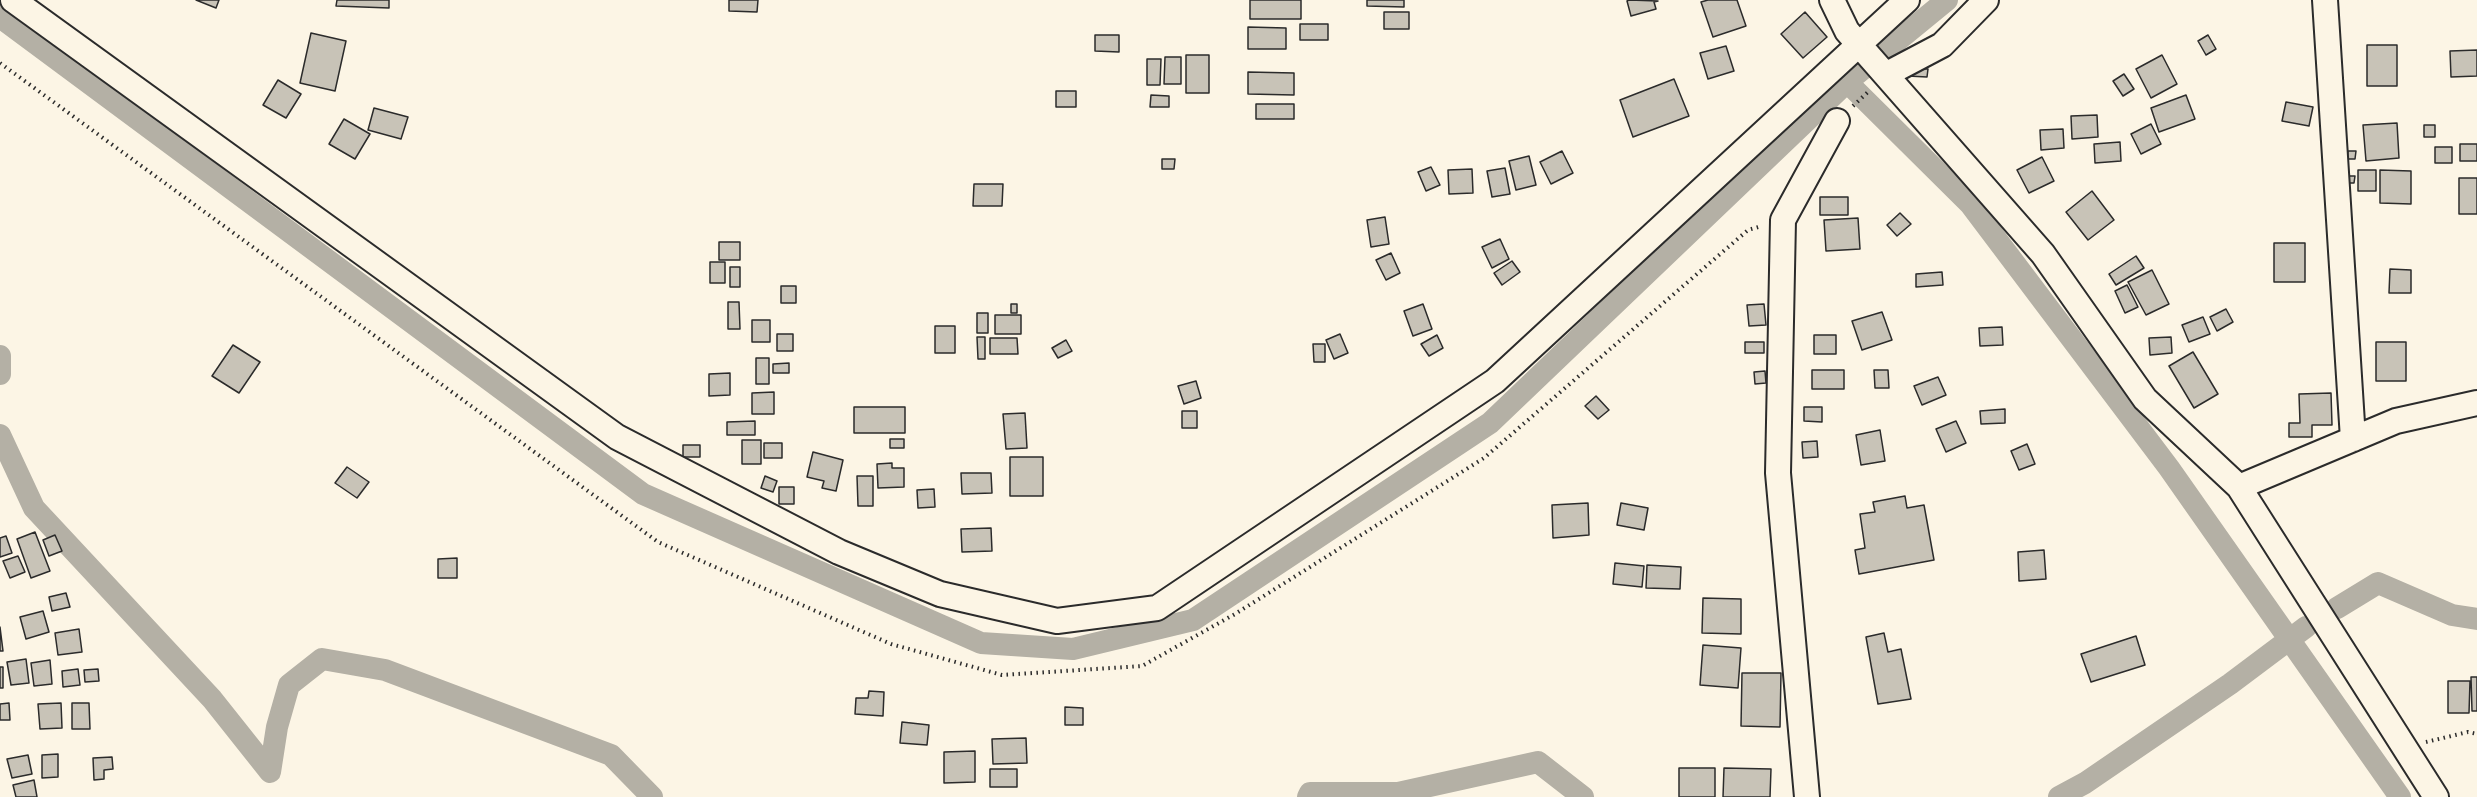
<!DOCTYPE html>
<html>
<head>
<meta charset="utf-8">
<style>
  body { margin:0 }
  canvas { display:block; background:#fcf5e5 }
</style>
</head>
<body>
<canvas width="2477" height="797"></canvas>
<script>
const c = document.querySelector('canvas').getContext('2d');
c.lineJoin = 'round';
function trace(path, color, width, dash) { c.strokeStyle = color; c.lineWidth = width; c.lineCap = dash ? 'butt' : 'round'; c.setLineDash(dash || []); c.stroke(path); }
function fillPath(path, color) { c.fillStyle = color; c.fill(path, 'evenodd'); }
trace(new Path2D(`
  M0,17L643,494L981,643L1073,649L1193,620L1490,423L1847,82L1947,0
  M1847,82L1970,204L2169,468L2400,797
  M0,356V374
  M0,435L34,508L212,699L270,772L277,727L289,685L322,659L385,670L611,755L652,797
  M2337,608L2378,583L2452,615L2477,619
  M1308,797L1310,793H1398L1538,762L1583,797
  M2059,797L2085,783L2230,684L2306,627`), '#b4b0a5', 22);
const building = new Path2D(`
  M196,0H219L216,8Z
  M337,0H389V8L336,6Z
  M729,0H758L757,12L729,11Z
  M1250,0H1301V19H1250Z
  M1367,0H1404V7L1367,6Z
  M1708,0H1737L1746,26L1713,37L1701,2Z
  M1627,1L1629,0L1658,1L1654,2L1656,9L1631,16Z
  M1384,12H1409V29H1384Z
  M1805,12L1827,37L1803,58L1781,34Z
  M1300,24H1328V40H1300Z
  M1248,27L1286,28V49H1248Z
  M311,33L346,41L335,91L300,83Z
  M1095,35H1119V52L1095,51Z
  M2208,35L2216,49L2206,55L2198,41Z
  M2367,45H2397V86H2367Z
  M1726,46L1734,71L1708,79L1700,53Z
  M2477,50V76L2451,77L2450,51Z
  M1186,55H1209V93H1186Z
  M2162,55L2177,84L2151,98L2136,69Z
  M1165,57H1181V84H1164Z
  M1147,59H1161L1160,85H1147Z
  M1908,68L1928,69L1927,77L1908,76Z
  M1248,72L1294,73V95L1248,94Z
  M2124,74L2134,89L2123,96L2113,81Z
  M1674,79L1689,116L1633,137L1620,100Z
  M278,80L301,94L286,118L263,105Z
  M1056,91H1076V107H1056Z
  M1151,95L1169,96V107H1150Z
  M2186,95L2195,119L2159,132L2151,108Z
  M2286,102L2313,107L2309,126L2282,121Z
  M1256,104H1294V119H1256Z
  M374,108L408,117L401,139L368,130Z
  M2097,115L2098,137L2072,139L2071,116Z
  M344,119L370,134L355,159L329,144Z
  M2397,123L2399,158L2366,161L2363,125Z
  M2151,124L2161,144L2141,154L2131,134Z
  M2424,125H2435V137H2424Z
  M2063,129L2064,148L2041,150L2040,130Z
  M2120,142L2121,161L2095,163L2094,144Z
  M2460,144H2477V161H2460Z
  M2435,147H2452V163H2435Z
  M1562,151L1573,173L1551,184L1540,162Z
  M2348,151H2356L2355,159H2347Z
  M1529,156L1536,185L1516,190L1509,161Z
  M2042,157L2054,181L2029,193L2017,170Z
  M1162,159H1175L1174,169H1162Z
  M1431,167L1440,185L1426,191L1418,172Z
  M1505,168L1510,194L1492,197L1487,171Z
  M1472,169L1473,193L1449,194L1448,170Z
  M2358,170H2376V191H2358Z
  M2380,170L2411,171V204L2380,203Z
  M2346,176H2355L2354,183H2346Z
  M2459,178H2477V214H2459Z
  M974,184H1003L1002,206H973Z
  M2092,191L2114,220L2088,240L2066,212Z
  M1820,197H1848V215H1820Z
  M1900,213L1911,224L1897,236L1887,225Z
  M1385,217L1389,244L1371,247L1367,220Z
  M1858,218L1860,249L1826,251L1824,220Z
  M1500,239L1509,259L1492,268L1482,247Z
  M719,242H740V260H719Z
  M2274,243H2305V282H2274Z
  M1391,253L1400,273L1386,280L1376,260Z
  M2136,256L2144,268L2116,285L2109,274Z
  M1512,261L1520,272L1502,285L1494,273Z
  M710,262H725V283H710Z
  M730,267H740V287H730Z
  M2390,269L2411,270V293H2389Z
  M2152,270L2169,304L2146,315L2128,282Z
  M1942,272L1943,285L1916,287V274Z
  M2127,285L2138,307L2125,313L2115,291Z
  M781,286H796V303H781Z
  M728,302H739L740,329H728Z
  M1011,304H1017V313H1011Z
  M1423,304L1432,329L1413,336L1404,311Z
  M1764,304L1766,325L1749,326L1747,305Z
  M2226,309L2233,322L2217,331L2210,317Z
  M1882,312L1892,340L1862,350L1852,321Z
  M977,313H988V333H977Z
  M995,315H1021V334H995Z
  M2203,317L2210,334L2189,342L2182,325Z
  M752,320H770V342H752Z
  M935,326H955V353H935Z
  M2002,327L2003,345L1980,346L1979,328Z
  M777,334H793V351H777Z
  M1340,334L1348,353L1334,359L1326,340Z
  M1437,335L1443,348L1429,356L1421,344Z
  M1814,335H1836V354H1814Z
  M977,337H985V359H978Z
  M2171,337L2172,353L2150,355L2149,338Z
  M990,338H1017L1018,354H990Z
  M1066,340L1072,351L1058,358L1052,348Z
  M1745,342H1764V353H1745Z
  M2376,342H2406V381H2376Z
  M1313,344H1325V362H1314Z
  M233,345L260,362L239,393L212,376Z
  M2193,352L2218,394L2194,408L2169,366Z
  M756,358H769V384H756Z
  M789,363V373H773V364Z
  M1812,370H1844V389H1812Z
  M1874,370H1888L1889,388H1875Z
  M1765,371L1766,383L1755,384L1754,372Z
  M730,373V395L709,396V374Z
  M1938,377L1946,395L1922,405L1914,386Z
  M1196,381L1201,398L1184,404L1178,386Z
  M774,392V414H752V393Z
  M2331,393L2332,425H2312V437H2289V423H2300L2299,394Z
  M1596,396L1609,410L1598,419L1585,406Z
  M854,407H905V433H854Z
  M1804,407H1822V422L1804,421Z
  M2005,409V423L1981,424L1980,411Z
  M1182,411H1197V428H1182Z
  M1025,413L1027,448L1006,449L1003,414Z
  M755,421V435H727V422Z
  M1956,421L1966,443L1946,452L1936,429Z
  M1880,430L1885,461L1861,465L1856,435Z
  M890,439H904V448H890Z
  M742,440H761V464H742Z
  M1817,441L1818,457L1803,458L1802,442Z
  M764,443H782V458H764Z
  M2027,444L2035,464L2019,470L2011,451Z
  M683,445H700V457H683Z
  M813,452L843,460L836,491L822,488L824,481L807,477Z
  M1010,457H1043V496H1010Z
  M892,463V468H904V487L878,488L877,464Z
  M347,467L369,482L357,498L335,483Z
  M961,473H991L992,493L962,494Z
  M765,476L777,481L773,492L761,488Z
  M857,476H873V506H858Z
  M779,487H794V504H779Z
  M934,489L935,507L918,508L917,490Z
  M1905,496L1907,508L1924,505L1934,560L1859,574L1855,550L1865,548L1860,514L1875,512L1873,502Z
  M1588,503L1589,535L1553,538L1552,505Z
  M1621,503L1648,508L1644,530L1617,525Z
  M991,528L992,551L962,552L961,529Z
  M35,532L50,571L31,578L17,539Z
  M55,535L62,551L49,556L43,540Z
  M6,536L12,553L0,557V538Z
  M2044,550L2046,579L2019,581L2018,552Z
  M18,556L25,572L10,578L3,561Z
  M457,558V578H438V559Z
  M1615,563L1644,566L1642,587L1613,584Z
  M1647,565L1681,567L1680,589L1646,588Z
  M66,593L70,607L52,611L49,597Z
  M1703,598L1741,599V634L1702,633Z
  M43,611L49,632L26,639L20,617Z
  M0,627L3,651H0Z
  M79,629L82,652L58,655L55,633Z
  M1884,633L1888,652L1901,649L1911,699L1878,704L1866,637Z
  M2136,636L2145,665L2091,682L2081,654Z
  M1703,645L1741,648L1738,688L1700,685Z
  M26,659L29,683L11,685L7,662Z
  M50,660L52,684L34,686L31,663Z
  M0,667H3V688H0Z
  M78,669L80,685L63,687L62,671Z
  M98,669L99,681L85,682L84,670Z
  M1742,673H1781L1780,727L1741,726Z
  M2471,677H2477V711H2472Z
  M2448,681H2470L2469,713H2448Z
  M869,691L884,692L883,716L855,714L856,698H868Z
  M9,703L10,720H0V704Z
  M61,703L62,728L40,729L38,704Z
  M72,703H89L90,729H72Z
  M1065,707L1083,708V725H1065Z
  M902,722L929,725L927,745L900,743Z
  M1026,738L1027,763L993,764L992,739Z
  M975,751V782L944,783V752Z
  M58,754V777L42,778V755Z
  M28,755L32,774L12,778L7,759Z
  M112,757L113,769L104,770V779L94,780L93,758Z
  M1679,768H1715V797H1679Z
  M1724,768L1771,769L1770,797H1723Z
  M990,769H1017V787H990Z
  M34,780L37,797H16L13,785Z`);
fillPath(building, '#c8c3b7');
trace(building, '#2b2b2b', 1.5);
const minor = new Path2D(`
  M13,0L617,437L839,552L940,594L1057,621L1157,608L1495,381L1907,0
  M1832,0L1847,31L2043,254L2145,399L2239,487L2436,797
  M2325,0L2353,439
  M1887,74L1942,45L1986,0
  M2239,487L2396,421L2477,403
  M1807,797L1778,473L1783,220L1837,121`);
trace(minor, '#2b2b2b', 28);
trace(new Path2D(`
  M0,63L658,542L891,644L1002,675L1142,666L1235,614L1484,458L1748,230L1762,226
  M1853,106L1869,91
  M2426,742L2468,732L2477,734`), '#2b2b2b', 4, [1.5, 4.5]);
trace(minor, '#fcf5e5', 24);
</script>
</body>
</html>
